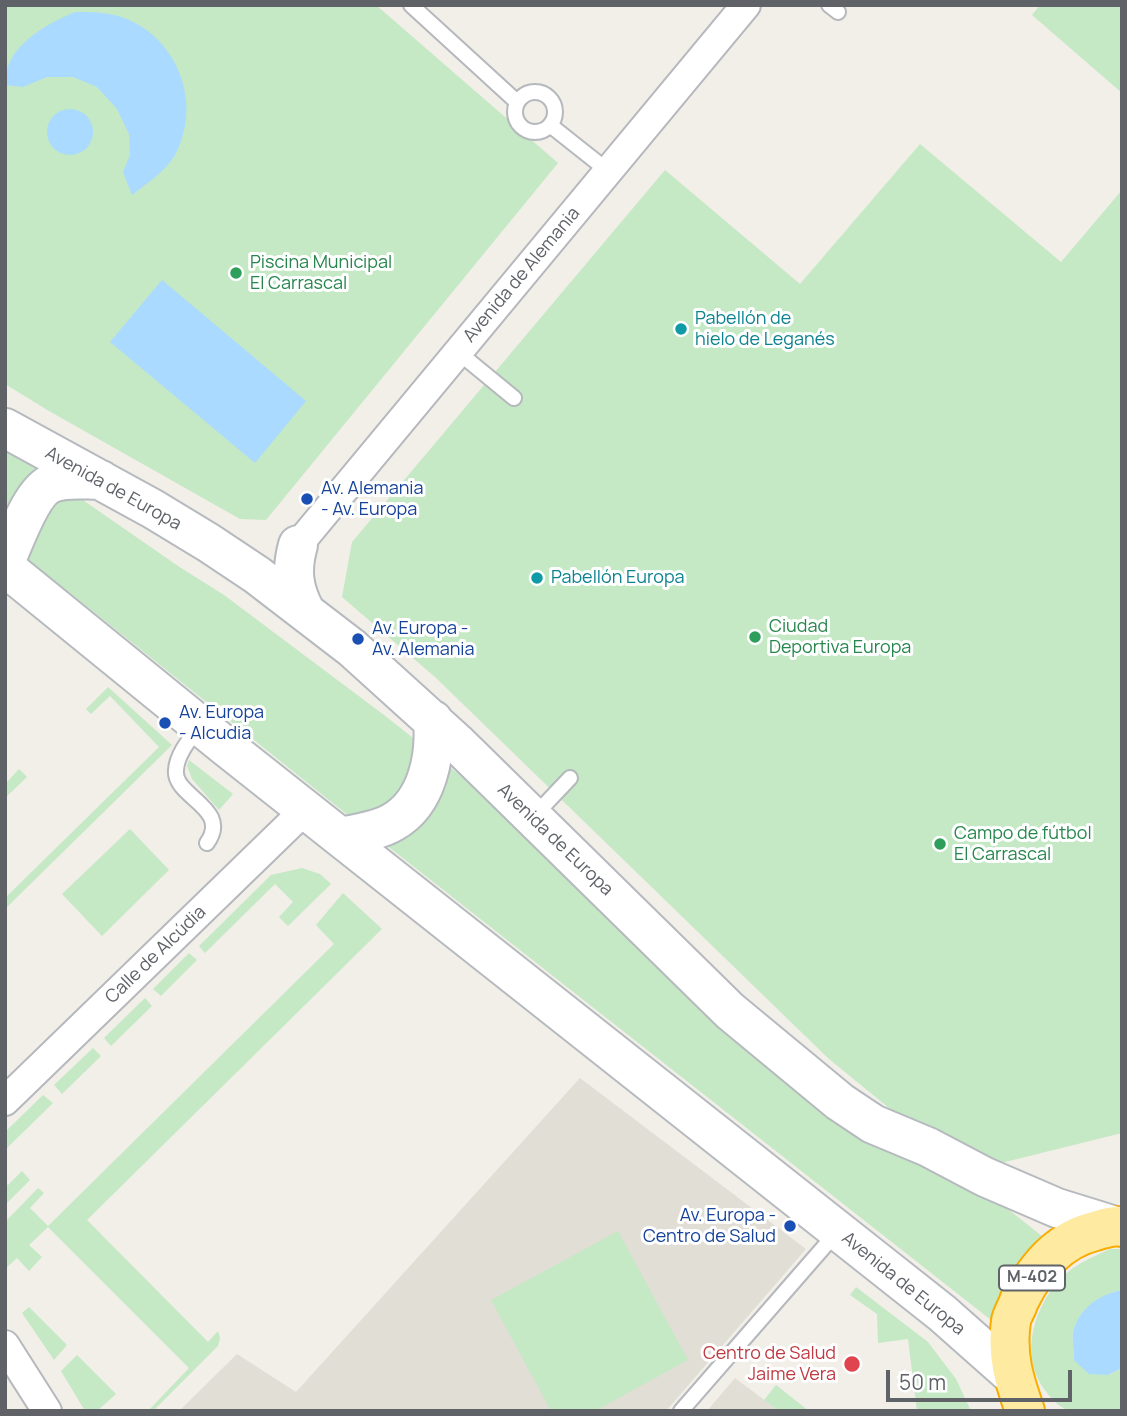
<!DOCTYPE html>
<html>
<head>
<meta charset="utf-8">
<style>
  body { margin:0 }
  #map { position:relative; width:1127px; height:1416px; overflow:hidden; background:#f1efe8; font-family:Manrope,sans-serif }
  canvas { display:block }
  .frame { position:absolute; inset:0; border:7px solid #5f6368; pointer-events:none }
  .scale { position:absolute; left:886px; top:1370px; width:186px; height:32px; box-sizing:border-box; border:4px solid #5f6368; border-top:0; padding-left:9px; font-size:21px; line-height:24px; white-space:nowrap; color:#5f6368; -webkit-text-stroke:5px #fff; paint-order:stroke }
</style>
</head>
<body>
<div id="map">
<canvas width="1127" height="1416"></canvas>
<div class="frame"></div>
<div class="scale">50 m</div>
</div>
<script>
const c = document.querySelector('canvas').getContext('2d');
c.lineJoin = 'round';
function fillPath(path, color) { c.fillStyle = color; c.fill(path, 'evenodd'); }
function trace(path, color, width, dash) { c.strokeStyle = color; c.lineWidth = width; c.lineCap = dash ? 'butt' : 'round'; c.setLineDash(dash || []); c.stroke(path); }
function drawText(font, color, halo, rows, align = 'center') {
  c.font = font + ' Manrope,sans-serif'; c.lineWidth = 6; c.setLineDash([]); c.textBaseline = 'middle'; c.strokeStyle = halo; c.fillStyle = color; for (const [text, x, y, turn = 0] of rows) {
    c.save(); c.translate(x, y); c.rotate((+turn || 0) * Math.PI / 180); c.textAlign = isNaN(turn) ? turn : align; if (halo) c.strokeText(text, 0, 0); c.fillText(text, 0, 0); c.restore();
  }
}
fillPath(new Path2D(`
  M580,1078L806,1249L666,1411H179L237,1354L296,1392Z
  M735,1378L779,1411H707Z`), '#e1ded6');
fillPath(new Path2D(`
  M5,5H376L558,163L266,520L240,519L49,411L5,384Z
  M1040,5H1122V93L1032,15Z
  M920,144L1061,262L1122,190V1133L997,1164L922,1128L889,1108L829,1059L435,677L342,597L352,542L665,170L800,284Z
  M5,446L178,566L224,595L384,715L1052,1244L991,1320L334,804L5,541Z
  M108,687L172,745L5,909V898L159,747L110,696L91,714L86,709Z
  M189,760L233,794L219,810L192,779L187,766Z
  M19,769L27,777L5,798V784Z
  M130,829L169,870L102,936L62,894Z
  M302,868L320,874L331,884L288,926L279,917L293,902L275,884L205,953L199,946L271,875Z
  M343,893L382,929L87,1220L208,1342L218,1331L220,1338L218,1346L153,1411H148L189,1368L48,1227L29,1245L42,1257L29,1271L17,1258L5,1269V1222L38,1188L44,1193L30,1208L48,1226L334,944L316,925Z
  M189,953L197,960L161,996L153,989Z
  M145,998L152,1006L111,1046L104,1038Z
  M93,1048L101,1056L62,1094L54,1085Z
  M43,1095L53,1103L5,1150V1132Z
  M22,1171L30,1180L5,1205V1183L8,1185Z
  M618,1231L688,1360L595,1411H551L491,1300Z
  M1110,1249H1122V1290C1102,1293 1078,1311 1073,1332C1072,1340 1074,1352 1074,1360L1108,1375L1122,1368V1411C1110,1411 1077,1414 1068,1410C1058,1407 1050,1397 1044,1389C1021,1357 1032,1313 1056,1284C1069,1267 1090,1258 1110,1249Z
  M856,1287L928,1342L956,1379L971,1411H917L908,1339L878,1343L877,1314L850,1295Z
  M29,1307L67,1345L54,1360L22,1313Z
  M77,1355L116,1394L97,1411H85L61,1371Z
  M776,1385L809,1411H779L764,1400Z`), '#c5e8c5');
fillPath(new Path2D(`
  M75,12C89,12 104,12 118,16C176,33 204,102 175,155C166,171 146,184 132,195L123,172L130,155L129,134L117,109L97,87L73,77H47L23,87L5,85C5,46 43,26 75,12Z
  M47 132a23 23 0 1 1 46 0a23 23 0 1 1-46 0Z
  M162,280L306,401L255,463L110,342Z
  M1122,1290V1368L1108,1375L1089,1374L1074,1360C1074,1352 1072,1340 1073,1332C1079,1308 1100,1294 1122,1290Z`), '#aadaff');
const service = new Path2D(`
  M411,5L517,102
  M829,5L838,12
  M515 112a20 20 0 1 1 40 0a20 20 0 1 1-40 0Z
  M550,125L608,171
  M458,352L514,398
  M199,727C190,739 177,754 176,770C173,797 232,808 207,843
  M533,817L570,778
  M681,1411L837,1232`);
const minor = new Path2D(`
  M298,545L746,5
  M5,1101L306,809
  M5,1345L47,1411`);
const secondary = new Path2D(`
  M5,428L153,509L209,543L257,575L352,648L457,743L730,1011L840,1102L873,1124L928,1147L985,1177L1057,1208L1115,1226
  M298,545C291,570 293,588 305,611
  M5,562C15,541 31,491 52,483C67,477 86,480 101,480
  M5,567L225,746L942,1313L1012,1375
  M341,837C358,833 378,831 393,822C428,802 436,755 433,720`);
const trunk = new Path2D(`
  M1025,1411C1014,1380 1006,1355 1011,1321C1012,1315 1017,1308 1019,1301C1035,1268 1059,1240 1095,1231C1104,1228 1113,1225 1122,1227`);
trace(service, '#b5b8bc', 18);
trace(minor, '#b5b8bc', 32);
trace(secondary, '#b6babf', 42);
trace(trunk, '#f9ab00', 42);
trace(service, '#fff', 14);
trace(minor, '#fff', 28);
trace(secondary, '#fff', 38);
trace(trunk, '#feeaa1', 38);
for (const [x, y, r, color] of [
  [236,273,7,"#2e9e5b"],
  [681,329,7,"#0f9aa8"],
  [307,499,7,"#1a4fb4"],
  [537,578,7,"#0f9aa8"],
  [755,637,7,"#2e9e5b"],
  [358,639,7,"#1a4fb4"],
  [165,723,7,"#1a4fb4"],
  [940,844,7,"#2e9e5b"],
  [790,1226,7,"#1a4fb4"],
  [852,1364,9,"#e0444e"]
]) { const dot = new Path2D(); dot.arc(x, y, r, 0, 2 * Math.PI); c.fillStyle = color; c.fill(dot); trace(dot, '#fff', 2.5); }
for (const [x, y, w] of [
  [1032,1278,66]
]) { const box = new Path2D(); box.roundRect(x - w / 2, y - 12.5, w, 25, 5); c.fillStyle = '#fff'; c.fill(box); trace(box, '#5f6368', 2); }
drawText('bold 16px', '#5f6368', null, [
  ["M-402",1032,1278]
]);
drawText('18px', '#27864d', '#fff', [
  ["Piscina Municipal",250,263],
  ["El Carrascal",250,284],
  ["Ciudad",769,627],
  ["Deportiva Europa",769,648],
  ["Campo de fútbol",954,834],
  ["El Carrascal",954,855]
], 'left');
drawText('18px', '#5f6368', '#fff', [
  ["Avenida de Alemania",522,275,-50],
  ["Avenida de Europa",113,489,29],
  ["Avenida de Europa",555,840,44],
  ["Calle de Alcúdia",156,955,-44],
  ["Avenida de Europa",903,1284,39]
]);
drawText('18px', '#0d838f', '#fff', [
  ["Pabellón de",695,319],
  ["hielo de Leganés",695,340],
  ["Pabellón Europa",551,578]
], 'left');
drawText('18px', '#164399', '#fff', [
  ["Av. Alemania",321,489],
  ["- Av. Europa",321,510],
  ["Av. Europa -",372,629],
  ["Av. Alemania",372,650],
  ["Av. Europa",179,713],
  ["- Alcudia",179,734],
  ["Av. Europa -",776,1216,"right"],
  ["Centro de Salud",776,1237,"right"]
], 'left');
drawText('18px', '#be3a42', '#fff', [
  ["Centro de Salud",836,1354],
  ["Jaime Vera",836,1375]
], 'right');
</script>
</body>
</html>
